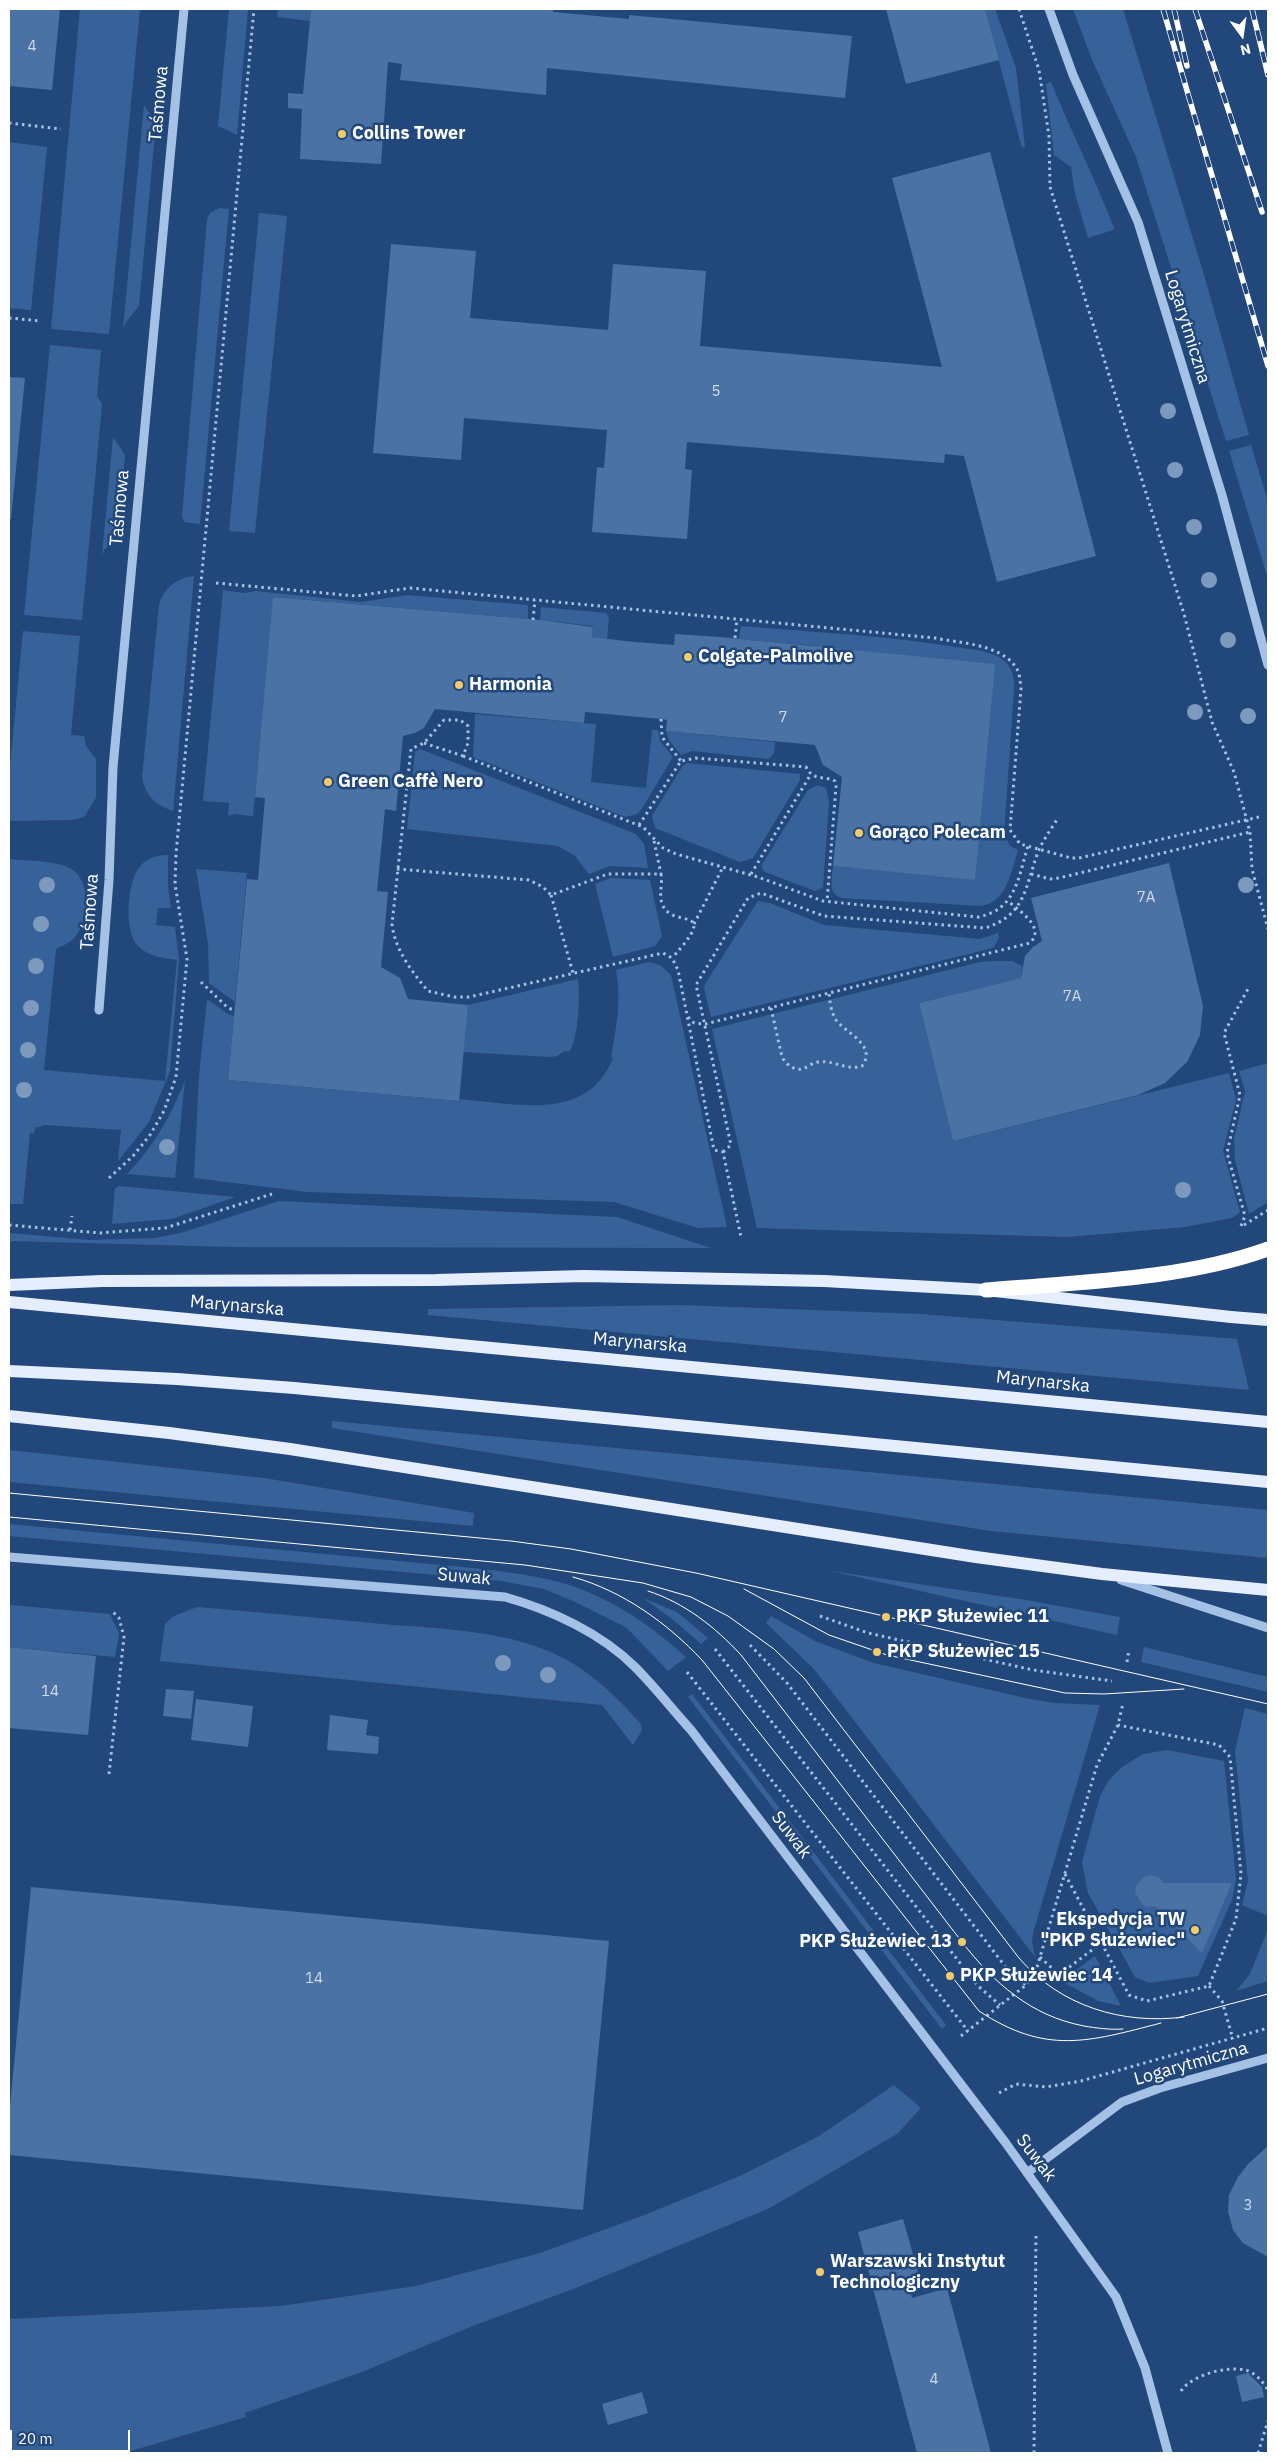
<!DOCTYPE html>
<html>
<head>
<meta charset="utf-8">
<style>
  body { margin:0 }
  #map { position:relative; width:1277px; height:2462px; overflow:hidden; background:#22487b; font-family:"IBM Plex Sans",sans-serif }
  canvas { display:block }
  .frame { position:absolute; inset:0; border:10px solid #fff; pointer-events:none }
  .north { position:absolute; left:1217px; top:10px; width:50px; height:50px; -webkit-text-stroke:4px #22487b; paint-order:stroke; rotate:166deg; font-size:14px; font-weight:700; line-height:20px; text-align:center; color:#fff }
  .north::after { content:''; display:block; margin:auto; width:18px; height:22px; background:#fff; clip-path:polygon(50% 0,100% 100%,50% 72%,0 100%) }
  .scale { position:absolute; left:10px; top:2430px; width:120px; height:22px; box-sizing:border-box; border:2px solid #fff; border-top:0; padding-left:6px; font-size:15px; line-height:18px; white-space:nowrap; color:#fff; -webkit-text-stroke:4px #22487b; paint-order:stroke }
</style>
</head>
<body>
<div id="map">
<canvas width="1277" height="2462"></canvas>
<div class="frame"></div>
<div class="north">N</div>
<div class="scale">20 m</div>
</div>
<script>
const c = document.querySelector('canvas').getContext('2d');
c.lineJoin = 'round';
function fillPath(path, color) { c.fillStyle = color; c.fill(path, 'evenodd'); }
function trace(path, color, width, dash) { c.strokeStyle = color; c.lineWidth = width; c.lineCap = dash ? 'butt' : 'round'; c.setLineDash(dash || []); c.stroke(path); }
function drawText(font, color, halo, rows, align = 'center') {
  c.font = font + ' "IBM Plex Sans",sans-serif'; c.lineWidth = 5; c.setLineDash([]); c.textBaseline = 'middle'; c.strokeStyle = halo; c.fillStyle = color; for (const [text, x, y, turn = 0] of rows) {
    c.save(); c.translate(x, y); c.rotate((+turn || 0) * Math.PI / 180); c.textAlign = isNaN(turn) ? turn : align; if (halo) c.strokeText(text, 0, 0); c.fillText(text, 0, 0); c.restore();
  }
}
fillPath(new Path2D(`
  M80,9H140L109,334L51,329Z
  M229,9H248L237,135L218,126Z
  M278,9H311L310,21L277,17Z
  M985,9H995L1016,68L1025,147L1022,148Z
  M1073,9H1123L1204,275L1249,435L1226,441L1136,157L1091,57Z
  M1051,82C1071,131 1095,178 1114,228L1113,230L1088,238L1075,194L1071,167L1054,155L1046,84Z
  M144,105L156,123L139,306L126,322L123,329Z
  M9,142L47,147L31,310L9,308Z
  M219,208L229,209L200,524L184,522L182,516L207,219L210,213Z
  M259,213L287,216L255,533L229,531Z
  M50,345L101,350L97,396L102,404L82,620L24,615Z
  M113,437L125,455L117,538L104,550L102,556Z
  M1251,445L1268,502V579L1229,451Z
  M194,576L173,811C154,804 146,796 142,777L159,605C164,588 176,578 194,576Z
  M223,590L244,593L256,591L361,602L407,595L528,605V619L274,597L253,816L235,814L228,816L229,803L203,801Z
  M541,607L606,613L609,618L607,639L592,637L593,626L540,620Z
  M741,626C814,632 889,636 962,648C975,650 990,651 1002,659C1012,667 1015,677 1014,689L1004,835L1010,846L1018,850C1011,872 1007,903 980,906L842,898C827,894 832,879 833,866L975,879L816,646L739,639Z
  M23,631L80,636L71,735L84,736L86,746L96,759V798L84,817L74,820L9,821V777Z
  M475,714L596,724L591,782L646,788L652,730H658L660,741L673,757L641,810L637,814L625,817L473,757Z
  M666,731L775,742L774,753L769,759L692,751L681,755L669,740Z
  M420,749L636,834L644,844L648,868L610,866L589,874L575,856L558,846L407,829L415,752Z
  M687,763L800,774V780L753,858L740,862L655,828L652,816L682,767Z
  M818,785L826,788L829,801L823,888L815,891L765,872L761,866L808,790Z
  M168,855V887L171,908H158L156,925L175,927L179,960L170,1071L149,1122L118,1161L121,1130L45,1125L35,1128L34,1133H30L23,1204H9V859C25,861 59,860 73,870C91,883 89,921 75,937C70,943 62,946 56,949L44,1070L165,1081L177,960C163,958 149,957 138,946C124,932 127,885 138,869C145,859 156,855 168,855Z
  M196,869L247,873L235,1002L209,983L208,943Z
  M611,878L650,880L662,936L655,946L613,957L595,884Z
  M758,901L770,903L824,925L980,939L998,933L999,938L994,947L989,949L711,1017L704,989L705,984Z
  M994,961H1012L1022,966L1021,978L919,1003L953,1141L1229,1073L1236,1100L1223,1151L1240,1212L1232,1218L1185,1227L1068,1237L757,1228L712,1029L980,962Z
  M649,962L660,965L671,975L727,1227L698,1228L614,1202L308,1192L194,1178L199,1076L207,999L229,1015L234,1016L228,1080L458,1101L459,1099C514,1103 587,1124 613,1058L611,1057C616,1029 622,999 616,970Z
  M578,979C580,996 579,1037 569,1052L565,1051L557,1056L550,1057L463,1052L468,1005Z
  M1268,1063V1202L1249,1214L1235,1160L1234,1139L1245,1091L1239,1071Z
  M185,1080L175,1178L127,1174C154,1146 171,1116 185,1080Z
  M119,1186L235,1197L172,1219L112,1224L115,1188Z
  M279,1201L617,1217L711,1248L235,1247L9,1241V1233L89,1240L155,1238L181,1233Z
  M680,1305L920,1314L1237,1339L1249,1390L428,1315V1309Z
  M332,1421L1268,1510V1558L991,1531L332,1428Z
  M9,1450L264,1478L474,1513L473,1526L9,1482Z
  M9,1524L483,1569C506,1572 529,1575 551,1580C603,1592 647,1622 686,1657L668,1671L627,1628L573,1601L544,1589L501,1581L9,1536Z
  M831,1571L1020,1599L1120,1617L1117,1635Z
  M643,1598L677,1612L708,1638L701,1644L671,1618Z
  M11,1605L110,1614L119,1634L115,1657L9,1647V1606Z
  M197,1607C259,1612 320,1618 382,1624C442,1629 513,1630 567,1660C597,1677 618,1699 641,1724L642,1730L633,1745L602,1705L160,1661L165,1624L174,1616Z
  M771,1616L815,1641L874,1663L1025,1698L1055,1703L1100,1705L1033,1933L1032,1942L1035,1957L843,1706L813,1668L766,1623Z
  M1144,1647L1268,1677V1692L1141,1662Z
  M692,1694L946,2025L942,2029L688,1697Z
  M1245,1708L1268,1714V1916L1242,1905L1248,1881L1235,1751Z
  M1167,1750L1224,1761L1236,1879L1232,1900L1198,1976L1149,1983L1135,1977L1088,1893L1082,1862L1100,1796L1109,1780L1122,1767L1143,1754Z
  M1268,1929V1981L1236,1991L1250,1974Z
  M1095,1956L1121,2006L1098,2001L1061,1981Z
  M894,2085L921,2108L897,2134L770,2208L576,2288L475,2325L362,2372L245,2413L246,2417L124,2453H9V2319L281,2306L416,2286L540,2253L642,2216L742,2175L819,2136Z`), '#366299');
fillPath(new Path2D(`
  M9,9H60L52,90L9,86Z
  M311,9H553V12L629,19V15L852,36L845,98L547,68L546,95L400,80L402,64L388,62L381,164L300,159L302,109L288,108V93L303,94Z
  M886,9H985L999,60L906,84Z
  M990,152L1096,556L997,582L964,456L945,454L944,463L687,442L685,469L692,470L687,539L592,532L597,467L604,468L607,430L464,418L461,460L373,453L391,244L476,251L470,318L608,330L613,264L706,271L700,346L942,367L892,178Z
  M9,377L25,378L11,519L9,518Z
  M273,597L540,620L593,627L592,637L634,642L674,645L675,634L720,637L995,664L975,880L833,866L842,777L823,765L815,745L666,731L667,720L661,719L585,712L584,723L435,709L424,728L415,733L403,736L396,811L385,809L377,891L388,892L381,967L400,978L408,999L468,1005L459,1101L228,1080L247,879L258,880L265,798L255,797Z
  M1169,863L1203,1006L1200,1035L1187,1062L1165,1083L1138,1095L953,1141L919,1003L1021,978L1025,956L1033,947L1042,941L1031,898Z
  M9,1647L96,1656L88,1735L9,1728Z
  M166,1689L194,1691L191,1719L163,1716Z
  M196,1699L253,1706L248,1747L191,1740Z
  M330,1715L368,1720L366,1735L379,1737L378,1754L327,1750Z
  M1152,1875L1160,1878L1163,1883H1232L1202,1953L1155,1906L1147,1907L1141,1903L1135,1892L1136,1886L1144,1877Z
  M31,1887L609,1941L583,2210L9,2155V2117Z
  M1268,2146V2257L1243,2243L1233,2230L1228,2211L1229,2195L1238,2177L1249,2163Z
  M903,2219L921,2283L909,2287L912,2298L947,2288L991,2453H917L858,2232Z
  M1248,2373L1262,2387L1264,2397L1242,2402L1236,2376Z
  M642,2392L648,2413L608,2425L602,2404Z`), '#4b72a4');
trace(new Path2D(`
  M1019,9L1039,70L1049,136L1050,187L1184,614L1212,722L1234,772L1250,832L1252,869L1268,929
  M9,123L61,129
  M9,318L41,321
  M216,583L356,596L410,588L935,638C959,643 999,644 1015,666C1020,672 1020,681 1021,689L1010,830L1020,844L1071,858H1079L1259,817
  M533,620L535,600
  M735,638L737,619
  M661,719L662,737L681,761
  M424,743L463,756L468,743V726L460,720H444L424,743L411,749L392,924C395,950 412,972 428,991L454,997H469L663,953L672,958L678,970L714,1150L723,1152L741,1237
  M463,756L643,827L663,848L676,854L758,877L823,901L978,917C1016,910 1018,878 1028,846
  M639,825L681,761L696,758L806,767C814,782 823,775 835,781L836,786L827,902
  M654,841L661,874
  M397,869L529,880L543,887L551,895L608,874H661C663,884 658,896 663,906C674,929 721,904 672,958
  M751,874L811,774
  M1031,874L1050,879L1059,878L1250,832
  M551,895L573,973
  M694,924L723,867
  M201,982L228,1008L234,1010
  M771,1008L782,1057C785,1063 791,1068 797,1069C805,1071 811,1062 819,1062C834,1060 847,1071 862,1066C878,1045 844,1032 836,1020C831,1012 830,1002 829,993
  M688,1017L694,1023L705,1024L1030,943C1046,927 1019,911 1008,901
  M723,1152L731,1145L696,985L748,898L761,893L824,916L985,928C1026,915 1025,887 1038,852C1043,840 1051,829 1058,818
  M109,1178L133,1156L150,1135L164,1111L176,1077L187,959L175,884L176,854L254,9
  M9,1225L100,1233L165,1228L272,1194
  M1244,1225L1268,1210
  M1241,1226L1245,1216L1227,1153L1240,1095L1224,1033L1249,987
  M70,1230L72,1216
  M820,1616L868,1633L1033,1670L1112,1681
  M750,1645L787,1683L1008,1970L1026,1985
  M715,1649L978,1986L1000,2005
  M1127,1662L1129,1650
  M687,1672L968,2031
  M109,1774L124,1637L119,1618L111,1610
  M1065,1874L1129,1995L1147,2001L1209,1986L1236,1919L1241,1874L1230,1757L1219,1745L1118,1725
  M1040,1957L1059,1975L1101,1943
  M1209,1986L1222,2001L1233,2039
  M961,2036L1026,1985L1035,1974L1097,1765L1118,1725L1123,1703
  M999,2093L1016,2084L1046,2087L1081,2081L1268,2028
  M1181,2391C1192,2375 1225,2366 1245,2370C1255,2372 1263,2382 1268,2390
  M1034,2453L1036,2232
  M1258,2453L1268,2421`), '#a5c1e5', 3, [2.5, 4]);
trace(new Path2D(`
  M1049,9L1073,75L1138,222L1222,495L1268,665
  M99,1010L109,880L113,767L184,9
  M9,1557L505,1597C551,1610 601,1633 635,1667C655,1687 672,1709 691,1730L1005,2142L1116,2297L1145,2368L1168,2453
  M1121,1580L1268,1628
  M1027,2173L1122,2102L1160,2088L1268,2058`), '#a5c1e5', 9);
trace(new Path2D(`
  M9,1285L102,1281L436,1280L584,1276L824,1281L986,1290L1231,1317
  M9,1302L1268,1422
  M9,1371L177,1379L294,1388L1268,1482
  M9,1416L169,1433L290,1449L976,1557L1102,1574L1268,1590`), '#e6eefd', 12);
trace(new Path2D(`
  M986,1290C1077,1282 1182,1280 1268,1249`), '#fff', 15);
trace(new Path2D(`
  M9,1493L511,1541L571,1549L696,1573L1268,1704
  M9,1517L525,1565L643,1583L691,1597L728,1616L774,1649L804,1678L1019,1958C1060,2006 1122,2025 1184,2017
  M573,1577C623,1591 667,1623 702,1660L979,2011C1046,2055 1088,2042 1161,2023
  M744,1589L829,1635L887,1655L1065,1693L1104,1694L1184,1689
  M648,1591C685,1603 715,1627 741,1655L962,1942C994,1983 1031,2016 1084,2026C1096,2028 1110,2030 1123,2029
  M1177,2018L1268,1994`), '#fff', 1);
const rail = new Path2D(`
  M1163,9L1268,366
  M1174,9L1187,66
  M1195,9L1262,212
  M1252,9L1268,75`);
trace(rail, '#fff', 5.5);
trace(rail, '#22487b', 4, [11]);
trace(new Path2D(`
  M1231,1317L1268,1320`), '#e6eefd', 12);
c.fillStyle = '#7d99be';
for (const [x, y] of [
  [1168,411],
  [1175,470],
  [1194,527],
  [1209,580],
  [1228,640],
  [1195,712],
  [1248,716],
  [47,885],
  [1246,885],
  [41,924],
  [36,966],
  [31,1008],
  [28,1050],
  [24,1090],
  [167,1147],
  [1183,1190],
  [503,1663],
  [548,1675]
]) { c.beginPath(); c.arc(x, y, 8, 0, 2 * Math.PI); c.fill(); }
for (const [x, y, r, color] of [
  [342,134,5,"#f1cb68"],
  [688,657,5,"#f1cb68"],
  [459,685,5,"#f1cb68"],
  [328,782,5,"#f1cb68"],
  [859,833,5,"#f1cb68"],
  [886,1617,5,"#f1cb68"],
  [877,1652,5,"#f1cb68"],
  [1195,1930,5,"#f1cb68"],
  [962,1942,5,"#f1cb68"],
  [950,1976,5,"#f1cb68"],
  [820,2272,5,"#f1cb68"]
]) { const dot = new Path2D(); dot.arc(x, y, r, 0, 2 * Math.PI); c.fillStyle = color; c.fill(dot); trace(dot, '#22487b', 2); }
drawText('15px', '#d2dce8', null, [
  ["4",32,47],
  ["5",716,392],
  ["7",783,718],
  ["7A",1146,898],
  ["7A",1072,997],
  ["14",50,1692],
  ["14",314,1979],
  ["3",1248,2206],
  ["4",934,2380]
]);
drawText('18px', '#fff', '#22487b', [
  ["Taśmowa",159,104,-85],
  ["Logarytmiczna",1187,327,73],
  ["Taśmowa",120,508,-85],
  ["Taśmowa",90,912,-86],
  ["Marynarska",237,1306,5],
  ["Marynarska",640,1343,5],
  ["Marynarska",1043,1382,6],
  ["Suwak",464,1577,5],
  ["Suwak",791,1835,53],
  ["Logarytmiczna",1191,2064,-16],
  ["Suwak",1036,2158,53]
]);
drawText('bold 18px', '#fff', '#22487b', [
  ["Collins Tower",352,134],
  ["Colgate-Palmolive",698,657],
  ["Harmonia",469,685],
  ["Green Caffè Nero",338,782],
  ["Gorąco Polecam",869,833],
  ["PKP Służewiec 11",896,1617],
  ["PKP Służewiec 15",887,1652],
  ["Ekspedycja TW",1185,1920,"right"],
  ["\"PKP Służewiec\"",1185,1941,"right"],
  ["PKP Służewiec 13",952,1942,"right"],
  ["PKP Służewiec 14",960,1976],
  ["Warszawski Instytut",830,2262],
  ["Technologiczny",830,2283]
], 'left');
</script>
</body>
</html>
